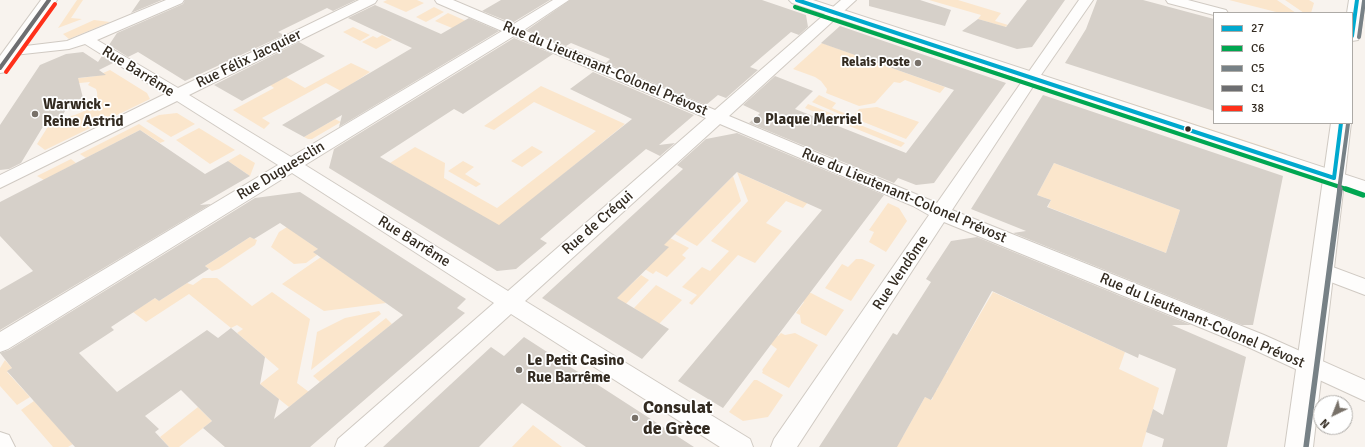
<!DOCTYPE html>
<html>
<head>
<meta charset="utf-8">
<style>
  body { margin:0 }
  #map { position:relative; width:1365px; height:447px; overflow:hidden; background:#f8f3ee; font-family:Signika,sans-serif }
  canvas { display:block }
  .legend { position:absolute; left:1213px; top:12px; width:140px; height:112px; box-sizing:border-box; background:#fff; border:1px solid #adaaa6; margin:0; padding:5px 7px; list-style:none; font-size:12px; color:#332b21 }
  .legend li { display:flex; align-items:center; gap:8px; height:20px }
  .legend b { width:20px; border:1px solid #adaaa6 }
  .north { position:absolute; left:1313px; top:395px; width:40px; height:40px; box-sizing:border-box; background:#fff; border:1px solid #adaaa6; border-radius:50%; rotate:223deg; font-size:11px; font-weight:700; line-height:16px; text-align:center; color:#332b21 }
  .north::after { content:''; display:block; margin:auto; width:14px; height:18px; background:#787169; clip-path:polygon(50% 0,100% 100%,50% 72%,0 100%) }
</style>
</head>
<body>
<div id="map">
<canvas width="1365" height="447"></canvas>
<ul class="legend">
<li><b style="height:5px;background:#00a9ce"></b>27</li>
<li><b style="height:5px;background:#00a651"></b>C6</li>
<li><b style="height:5px;background:#778186"></b>C5</li>
<li><b style="height:5px;background:#6d6e71"></b>C1</li>
<li><b style="height:5px;background:#ff301a"></b>38</li>
</ul>
<div class="north">N</div>
</div>
<script>
const c = document.querySelector('canvas').getContext('2d');
c.lineJoin = 'round';
function fillPath(path, color) { c.fillStyle = color; c.fill(path, 'evenodd'); }
function trace(path, color, width, dash) { c.strokeStyle = color; c.lineWidth = width; c.lineCap = dash ? 'butt' : 'round'; c.setLineDash(dash || []); c.stroke(path); }
function drawText(font, color, halo, rows, align = 'center') {
  c.font = font + ' Signika,sans-serif'; c.lineWidth = 3.5; c.setLineDash([]); c.textBaseline = 'middle'; c.strokeStyle = halo; c.fillStyle = color; for (const [text, x, y, turn = 0] of rows) {
    c.save(); c.translate(x, y); c.rotate((+turn || 0) * Math.PI / 180); c.textAlign = isNaN(turn) ? turn : align; if (halo) c.strokeText(text, 0, 0); c.fillText(text, 0, 0); c.restore();
  }
}
fillPath(new Path2D(`
  M77,0H83L71,18L82,19L58,28Z
  M387,0H417L424,3L406,12L383,2Z
  M929,0H958L1001,13L995,21L1008,25L1005,27L978,19L981,15Z
  M1229,0H1277L1296,13H1280Z
  M1285,0H1309L1314,3L1311,13H1304Z
  M434,7L444,12L426,22L416,17Z
  M448,13L484,29L452,28L435,21Z
  M94,20L110,22L69,39L63,34Z
  M353,27L370,35L360,41L343,32Z
  M382,35L392,40L376,49L362,42L373,36L377,38Z
  M822,43L945,87L940,93L905,80L900,83L894,82L875,103L859,106L826,93L827,89L821,81L815,77L793,69Z
  M351,63L370,72L341,91L326,83L262,118L270,123L264,129L233,110L274,88L270,85L286,77L305,88Z
  M110,70L147,93L150,99L45,150L37,144L49,125L65,122L68,117C80,114 103,105 96,89L88,85L90,82L69,84L72,79L96,76Z
  M1063,81L1287,154L1286,156L1061,83Z
  M541,86L625,124L507,220L509,232L390,163L415,147L445,163L444,178L497,208L596,131L534,102L494,130L484,126Z
  M819,95L836,103L832,108L849,115L851,119L812,102Z
  M808,104L905,143L901,147L805,108Z
  M877,107L919,122L906,139L861,121L854,115L859,109Z
  M177,113L195,124L171,137L146,121L159,115Z
  M335,119L341,122L312,139H308L304,137Z
  M139,124L165,141L160,143L140,130L86,158L80,154Z
  M199,128L235,150L210,164L176,140Z
  M532,146L543,152L522,167L511,161Z
  M240,154L255,163L250,176L228,161Z
  M71,159L76,163L44,180L37,176Z
  M463,161L474,167L465,174L481,184L476,187L448,171Z
  M1054,163L1180,210L1166,253L1048,207L1051,200L1037,195Z
  M813,170L829,177L803,208L786,201L766,223L782,231L755,263L738,255L692,305L689,303L697,295L682,287L702,267L710,271L729,251L711,241L748,201L737,172L790,196Z
  M733,176L741,201L697,246L675,234Z
  M888,203L899,208L907,221L886,252L869,242L874,232L869,230Z
  M287,227L318,249L317,255L306,263L294,264L271,247L279,232Z
  M250,237L257,240L255,245L219,269L212,271L205,266Z
  M670,238L689,248L682,255L686,258L667,277L656,271L653,274L636,264Z
  M321,257L386,303L324,311L282,284Z
  M856,259H862L875,265L851,301L825,288L842,264L848,267Z
  M641,275L649,280L620,310L610,304Z
  M203,278H217L252,306L272,292L310,319L297,383L309,392L289,407L260,384L279,369L237,333L243,329L237,325L231,328L189,294L146,322L133,312L155,298L159,301L187,283L193,285Z
  M656,285L682,300L659,324L634,308Z
  M993,292L1125,352L1119,369L1159,388L1142,447H884L903,436L925,397L932,400L933,397L927,395L931,388L936,391L938,388L932,385L941,370L947,373L948,370L942,368L947,360L952,362Z
  M807,293H811L844,310L826,336L801,323L800,315L796,313L804,302L802,300Z
  M379,311L381,314L311,370L317,332L345,318Z
  M386,318L392,324L320,382L313,376Z
  M781,333L785,335L795,333L818,345L789,388L762,373L763,371L762,370L777,349L769,343L775,334L778,336Z
  M5,360L12,368L7,372L30,397L17,405L0,386V368Z
  M754,380H757L783,395L768,417L743,421L729,412Z
  M34,401L73,444L68,447H53L21,410Z
  M198,407L212,421L179,447H169L160,437Z
  M533,425L562,447H512Z`), '#fbe6cc');
fillPath(new Path2D(`
  M140,0H162L131,13Z
  M185,0H356L333,11L327,8L278,32L284,35L185,81L138,52L128,57L109,45L117,33L183,4Z
  M501,0H550L512,23L482,11Z
  M570,0H762L806,15L808,27L799,35L791,32L750,67L758,70L726,98L718,95L706,105L606,63L610,59L571,43L566,46L527,30Z
  M869,0H920L951,10L945,26L869,6Z
  M1027,0H1065L1032,47L1017,49L962,31L978,19L1006,27Z
  M1097,0H1143L1214,19V111L1065,63L1086,29Z
  M375,5L441,34L469,18L499,31L339,127L342,115L304,137L282,125L412,48L348,18Z
  M840,26L1006,83L934,183L916,185L898,178L894,183L749,123L760,113L743,105L775,76L813,91L795,109L906,153L954,90L821,43Z
  M514,38L553,54L463,114L454,109L380,157L499,225L632,119L570,89L593,72L694,115L659,145L675,143L660,156L646,149L540,239L547,243L516,269L497,271L329,168L334,149Z
  M299,42L325,56L242,101L214,85Z
  M83,52L98,62L102,56L113,63L99,70L106,75L78,78L84,102L65,111L61,118L47,120L21,163L9,169L0,170V125L40,65L66,54Z
  M1043,95L1283,176L1253,325H1242L1013,233L1026,231L971,209ZM1054,163L1180,210L1166,253L1047,207L1051,200L1037,195Z
  M140,130L205,174L228,161L250,176L200,205L211,204L0,330V290L33,271L0,236V202Z
  M737,133L884,195L723,408L678,381L822,210L737,172L664,245L669,247L617,298L669,329L642,359L542,298L683,169L677,165L706,139Z
  M300,192L466,299L457,308L465,313L310,447H225L203,428L212,421L181,390L145,416L159,429L155,432L169,447H75L7,371L12,368L0,353L9,350L255,198ZM280,223L318,249L313,252L403,315L274,419L279,399L260,384L265,357L231,328L218,338L207,330L117,392L79,353L114,330L111,327L155,298L159,301L209,269L205,266L250,237L254,239Z
  M977,237L1191,325H1172L1246,357L1227,447H1162L1164,439L1146,432L1153,409L1163,415L1176,369L1139,354L1138,358L992,291L931,400L925,397L897,447H819L893,333L897,335L931,282L926,279L951,241Z
  M524,337L694,447H586L522,403L479,447H383L491,347L504,356Z`), '#d6d0c9');
const minor = new Path2D(`
  M166,0H184L182,3L97,40L178,88L359,0H377L375,3L189,95L291,157L502,31L437,3L435,0H453L512,25L553,0H569L524,30L715,110L841,0H856L729,116L937,203L1079,0H1093L1034,85L952,210L1264,335L1365,380V401L1248,347L944,222L797,447H771L774,439L929,215L913,206L720,124L525,301L750,439L753,447H720L511,314L364,447H335L338,439L494,303L292,173L8,349L0,352V332L278,165L177,101L0,188V175L165,94L85,44L69,49L14,55L9,54L7,51L9,48L67,41ZM514,36L706,118L508,291L305,165Z
  M1166,0H1188L1226,10L1228,13H1214V15L1168,3Z
  M1322,263L1365,279V295L1315,276L1312,271L1315,266Z
  M0,432L9,435L15,447H0Z`);
const secondary = new Path2D(`
  M41,0H57L6,72L0,73V56Z
  M1349,0H1365L1360,36L1358,40L1352,41V13H1347Z
  M1331,123H1351L1313,447H1285Z`);
const primary = new Path2D(`
  M789,0H813L1365,181V195L792,3Z`);
trace(minor, '#d0cac3', 2);
trace(secondary, '#d0cac3', 2);
trace(primary, '#d0cac3', 2);
fillPath(minor, '#fefdfc');
fillPath(secondary, '#fefdfc');
fillPath(primary, '#fefdfc');
trace(new Path2D(`
  M797,0L1334,178L1341,123
  M1352,36L1357,0`), '#00a9ce', 4);
trace(new Path2D(`
  M795,7L1349,190`), '#00a651', 4);
trace(new Path2D(`
  M1346,189L1363,195`), '#00a651', 5.5);
trace(new Path2D(`
  M1359,37L1364,1
  M1339,190L1348,124`), '#778186', 4);
trace(new Path2D(`
  M1306,447L1340,189`), '#778186', 5.5);
trace(new Path2D(`
  M0,68L49,0`), '#6d6e71', 4);
trace(new Path2D(`
  M6,72L55,4`), '#ff301a', 4);
for (const [x, y, r, color] of [
  [918,63,4,"#787169"],
  [35,114,4,"#787169"],
  [757,120,4,"#787169"],
  [1188,129,3.5,"#332b21"],
  [519,370,4,"#787169"],
  [635,418,4,"#787169"]
]) { const dot = new Path2D(); dot.arc(x, y, r, 0, 2 * Math.PI); c.fillStyle = color; c.fill(dot); trace(dot, '#fff', 1.5); }
drawText('bold 13px', '#332b21', '#fff', [
  ["Relais Poste",910,63]
], 'right');
drawText('15px', '#332b21', '#fff', [
  ["Rue Félix Jacquier",249,59,-26],
  ["Rue du Lieutenant-Colonel Prévost",605,69,23],
  ["Rue Barrême",138,72,32],
  ["Rue Duguesclin",281,171,-31],
  ["Rue du Lieutenant-Colonel Prévost",904,196,23],
  ["Rue de Créqui",598,223,-41],
  ["Rue Barrême",414,242,32],
  ["Rue Vendôme",901,273,-56],
  ["Rue du Lieutenant-Colonel Prévost",1202,321,23]
]);
drawText('bold 15px', '#332b21', '#fff', [
  ["Warwick -",43,105],
  ["Reine Astrid",43,122],
  ["Plaque Merriel",765,120],
  ["Le Petit Casino",527,361],
  ["Rue Barrême",527,378]
], 'left');
drawText('bold 18px', '#332b21', '#fff', [
  ["Consulat",643,408],
  ["de Grèce",643,429]
], 'left');
</script>
</body>
</html>
